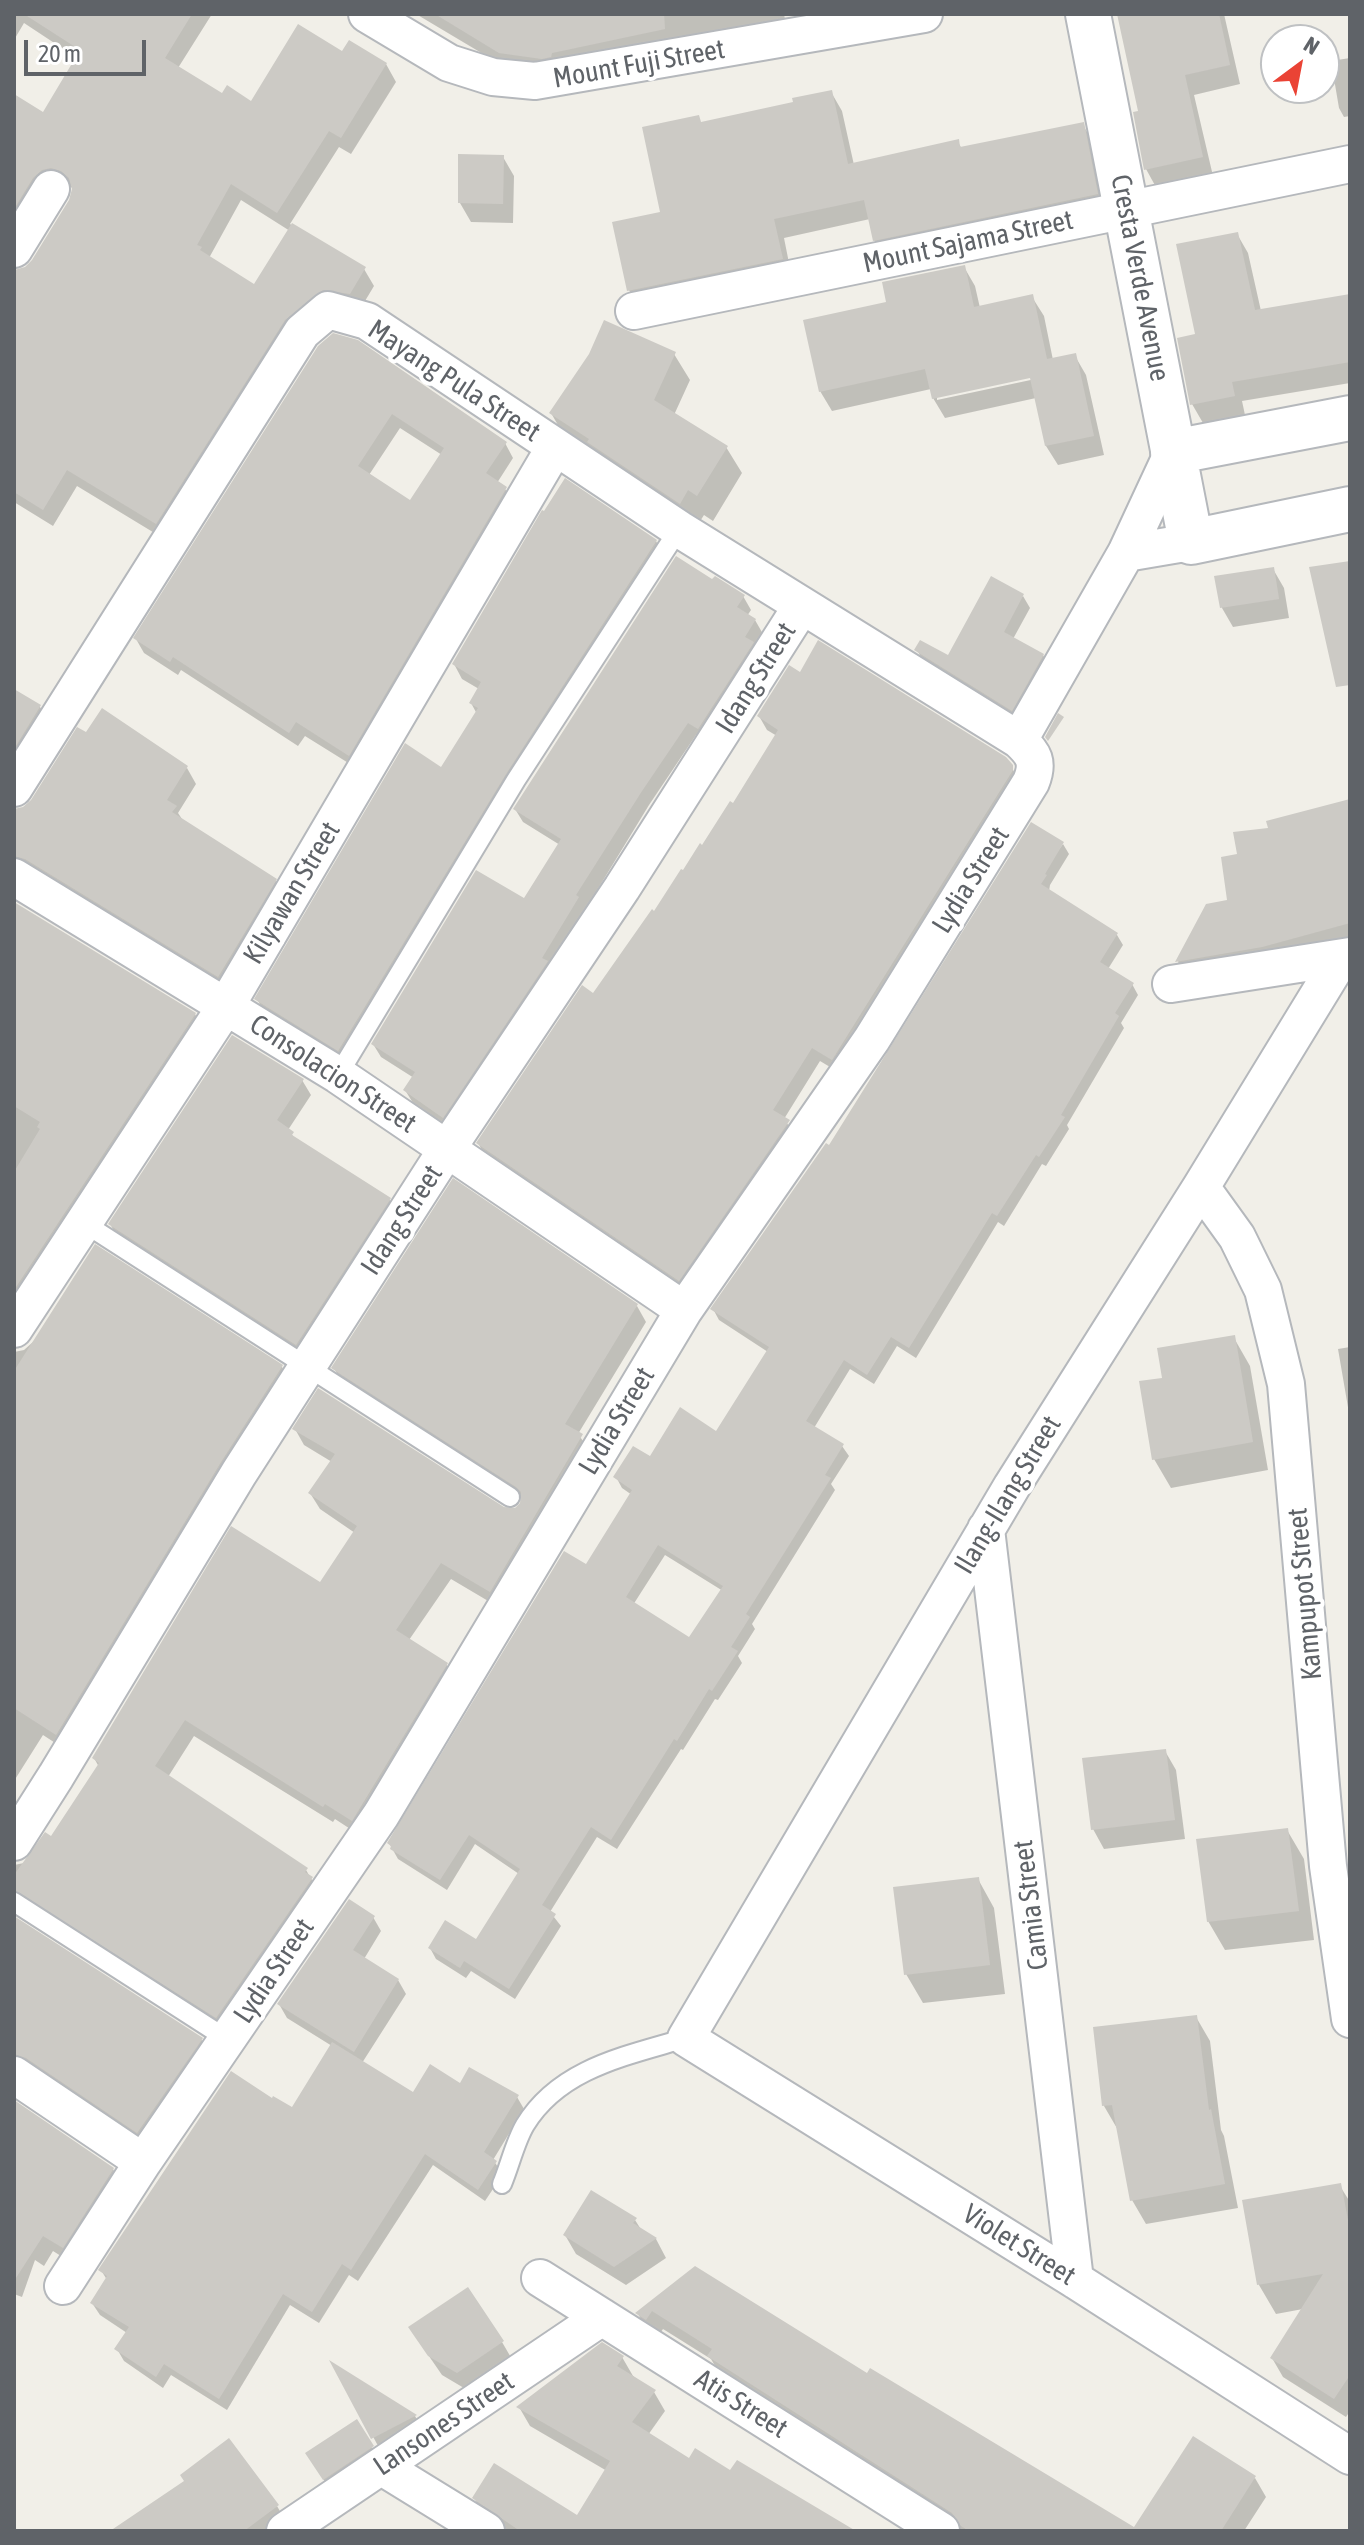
<!DOCTYPE html>
<html>
<head>
<meta charset="utf-8">
<style>
  body { margin:0 }
  #map { position:relative; width:1364px; height:2545px; overflow:hidden; background:#f1efe8; font-family:"Asap Condensed",sans-serif }
  canvas { display:block }
  .frame { position:absolute; inset:0; border:16px solid #5f6368; pointer-events:none }
  .north { position:absolute; left:1260px; top:24px; width:80px; height:80px; box-sizing:border-box; background:#fff; border:2px solid #bfc1c3; border-radius:50%; rotate:32deg; font-size:22px; font-weight:700; line-height:32px; text-align:center; color:#5f6368 }
  .north::after { content:''; display:block; margin:auto; width:28px; height:36px; background:#ea4335; clip-path:polygon(50% 0,100% 100%,50% 72%,0 100%) }
  .scale { position:absolute; left:24px; top:40px; width:122px; height:36px; box-sizing:border-box; border:4px solid #5f6368; border-top:0; padding-left:10px; font-size:24px; line-height:28px; white-space:nowrap; color:#5f6368; -webkit-text-stroke:6px #fff; paint-order:stroke }
</style>
</head>
<body>
<div id="map">
<canvas width="1364" height="2545"></canvas>
<div class="frame"></div>
<div class="north">N</div>
<div class="scale">20 m</div>
</div>
<script>
const c = document.querySelector('canvas').getContext('2d');
c.lineJoin = 'round';
function fillPath(path, color) { c.fillStyle = color; c.fill(path, 'evenodd'); }
function trace(path, color, width, dash) { c.strokeStyle = color; c.lineWidth = width; c.lineCap = dash ? 'butt' : 'round'; c.setLineDash(dash || []); c.stroke(path); }
function drawText(font, color, halo, rows, align = 'center') {
  c.font = font + ' "Asap Condensed",sans-serif'; c.lineWidth = 8; c.setLineDash([]); c.textBaseline = 'middle'; c.strokeStyle = halo; c.fillStyle = color; for (const [text, x, y, turn = 0] of rows) {
    c.save(); c.translate(x, y); c.rotate((+turn || 0) * Math.PI / 180); c.textAlign = isNaN(turn) ? turn : align; if (halo) c.strokeText(text, 0, 0); c.fillText(text, 0, 0); c.restore();
  }
}
fillPath(new Path2D(`
  M14,14H212L178,68L223,95L251,104L343,53L386,64L396,82L351,154L339,147L290,224L364,269L374,286L359,311L333,306L166,540L77,486L53,526L14,502V272L24,270L33,262L71,200L74,188L62,185L14,241V97L43,115L77,58L24,23L14,40ZM241,200L290,231L255,286L209,258Z
  M416,14H784L788,35L510,70Z
  M1135,14H1224L1240,84L1194,95L1213,176L1157,189L1146,169Z
  M1350,58V116L1344,117L1339,108L1331,61Z
  M831,92L842,111L854,165L958,142L962,149L1083,125L1094,144L1107,213L885,259L874,240L870,219L784,238L792,278L640,309L629,290L702,124L795,104Z
  M503,157L514,176L513,223L471,222L460,203Z
  M1237,234L1248,253L1261,311L1350,295V383L1242,401L1245,415L1203,423L1192,404L1197,335Z
  M964,267L975,286L980,308L1032,297L1044,316L1053,360L1075,356L1086,375L1104,455L1058,465L1046,446L1036,398L945,418L933,398L931,389L832,411L820,391L889,304ZM1039,374L1040,378L937,400V396Z
  M320,347L505,443L513,458L497,483L505,489L514,503L358,769L305,736L298,746L181,670L178,675L144,653L136,639ZM400,428L442,455L411,503L369,475Z
  M674,354L690,380L674,415L726,447L742,473L713,521L704,515L695,529L566,439L551,413Z
  M656,541L664,556L347,1064L265,1014L257,999L441,769L477,714L471,703L479,689L462,679L454,664Z
  M1273,569L1284,588L1289,618L1233,627L1222,608L1216,578Z
  M713,582L743,596L751,610L747,616L755,620L763,634L706,741L696,735L649,805L451,1130L413,1103L405,1090L414,1078L381,1057L373,1044L525,901L560,845L523,822L515,809Z
  M1023,596L1030,608L1013,639L1043,655L1050,668L1019,722L924,663L917,650L948,658Z
  M801,675L1012,768L1020,782L840,1073L820,1061L784,1119L796,1136L687,1293L486,1157L478,1143L593,996L733,806L777,736L767,730L759,716Z
  M14,691L40,707L50,724L14,781Z
  M187,768L196,784L178,813L184,822L275,880L285,897L228,993L14,874V828Z
  M1350,801V953L1192,987L1178,962L1207,905L1230,902L1239,856L1270,830Z
  M1063,844L1069,854L1050,885L1049,891L1117,935L1123,945L1108,969L1132,984L1138,995L1121,1023L1124,1028L1067,1125L1069,1129L1046,1166L1042,1164L1004,1226L998,1222L916,1358L897,1346L874,1384L850,1369L814,1428L842,1446L849,1456L831,1484L835,1490L752,1624L755,1629L738,1656L742,1663L718,1700L715,1699L683,1750L681,1749L617,1849L597,1837L550,1912L561,1926L515,1999L471,1971L466,1978L436,1959L430,1948L476,1942L519,1874L475,1844L447,1890L398,1859L389,1843L586,1567L632,1495L622,1488L616,1477L650,1459L717,1434L768,1352L719,1320L713,1309L829,1147ZM665,1555L723,1591L690,1640L633,1605Z
  M14,904L195,1014L204,1031L14,1321Z
  M302,1080L311,1095L288,1130L297,1141L389,1199L398,1214L305,1359L119,1239L110,1224Z
  M637,1306L646,1322L578,1434L591,1452L500,1608L451,1579L409,1640L446,1664L456,1681L361,1836L335,1819L333,1822L194,1736L168,1777L306,1870L321,1895L226,2033L14,1911V1865L24,1863L52,1839L99,1767L94,1758L320,1585L355,1533L320,1509L310,1493L332,1462L304,1445L295,1429L510,1511L521,1505L523,1500L343,1384L334,1368Z
  M1234,1338L1250,1366L1268,1470L1171,1488L1154,1459L1164,1379Z
  M33,1342L282,1367L291,1383L66,1750L43,1735L14,1781V1352L24,1350Z
  M1350,1347V1419L1338,1349Z
  M1165,1751L1176,1770L1185,1839L1104,1849L1093,1829Z
  M1287,1830L1304,1859L1314,1940L1225,1950L1208,1921Z
  M978,1879L994,1908L1005,1994L923,2003L906,1974Z
  M373,1917L381,1931L364,1959L398,1980L406,1994L362,2063L413,2095L460,2086L517,2097L524,2109L493,2160L503,2174L485,2201L433,2165L358,2281L349,2275L319,2323L290,2305L227,2410L171,2375L163,2388L124,2361L117,2349L127,2333L100,2315L92,2303L107,2280L101,2270L272,2101L292,2110L332,2046L287,2018L279,2004Z
  M14,1919L201,2039L211,2056L147,2148L14,2073Z
  M1196,2017L1210,2041L1221,2130L1224,2136L1238,2208L1146,2224L1132,2200L1118,2130L1104,2106L1095,2029Z
  M14,2103L113,2169L122,2186L72,2263L53,2251L44,2266L35,2260L22,2297L14,2294Z
  M1340,2186L1350,2202V2411L1346,2417L1283,2377L1272,2358L1303,2309L1276,2314L1259,2285L1245,2202Z
  M635,2220L642,2231L656,2239L666,2258L626,2285L576,2254L565,2235Z
  M695,2268L867,2376L1135,2529L1255,2478L1266,2497L1244,2531H963L721,2376L711,2359L663,2329L657,2338L649,2333L638,2314Z
  M502,2342L513,2361L469,2391L442,2375L422,2346Z
  M622,2357L633,2376L654,2392L665,2411L648,2435L690,2461L839,2531H508L486,2517L474,2498L578,2518L607,2471L530,2426L519,2407Z
  M335,2366L415,2416L426,2435L384,2457Z
  M372,2447L383,2466L336,2498L319,2473Z
  M277,2506L288,2525L281,2531H129Z`), '#0003');
fillPath(new Path2D(`
  M24,14H192L165,58L222,93L227,85L251,101L298,24L342,51L349,40L387,63L341,138L329,131L277,213L231,184L197,245L202,247L200,250L254,284L292,223L366,267L350,294L323,290L285,320L156,524L67,470L43,510L14,492V270L25,267L32,260L69,200L72,189L69,178L61,171L51,168L42,170L33,178L14,209V94L43,112L80,50Z
  M435,14H664L665,29L552,53L551,57L542,59L499,53Z
  M1117,14H1219L1230,65L1185,75L1203,157L1144,170L1133,112L1138,111Z
  M832,90L848,164L959,139L960,147L1084,122L1098,194L873,241L864,200L774,219L783,259L627,291L612,222L660,212L642,127L699,115L701,122L793,102L792,98Z
  M458,154L504,155L503,204L458,203Z
  M1238,232L1255,310L1350,294V362L1232,382L1235,396L1190,405L1177,338L1195,334L1176,244Z
  M965,265L974,307L1033,294L1047,359L1076,353L1094,436L1045,446L1030,378L932,399L925,369L819,392L803,320L886,302L882,282Z
  M604,320L676,352L654,400L728,446L697,496L688,490L680,504L587,442L589,439L549,413L589,354Z
  M333,333L358,340L507,442L486,473L507,487L349,756L296,722L289,733L173,657L170,662L133,638L318,346ZM392,414L444,448L410,500L358,466Z
  M565,478L657,540L506,774L338,1051L254,999L405,743L441,767L478,708L469,703L481,682L452,664L542,510L544,511Z
  M676,556L712,579L715,576L745,595L737,607L756,619L745,637L754,642L698,729L688,723L642,791L576,895L579,897L542,958L548,961L443,1118L403,1090L415,1072L371,1044L476,870L524,898L561,839L513,809Z
  M1350,561V685L1336,687L1309,567Z
  M1274,567L1279,599L1220,608L1214,576Z
  M991,576L1024,594L1004,632L1044,654L1012,711L914,650L920,640L948,655Z
  M818,640L1006,757L1013,765V770L832,1060L812,1048L773,1110L790,1120L679,1281L476,1143L582,985L593,993L652,909L654,911L681,869L683,870L700,843L702,845L730,801L733,803L778,730L757,716L789,665L800,672Z
  M14,689L41,705L14,749Z
  M102,708L188,766L167,800L177,806L172,812L277,879L218,977L25,859L14,856V809L23,807L31,800L77,727L86,732Z
  M1058,713L1064,717L1048,741L1045,737Z
  M1350,799V923L1262,947L1175,962L1206,904L1227,900L1221,857L1237,854L1233,832L1268,828L1266,821Z
  M1031,822L1064,842L1045,874L1047,875L1041,884L1118,933L1100,962L1134,983L1115,1013L1119,1016L1061,1115L1065,1117L1039,1157L1036,1155L997,1216L992,1213L909,1348L891,1337L867,1375L844,1360L806,1421L844,1444L825,1475L831,1478L746,1614L750,1617L731,1647L738,1651L712,1691L709,1689L677,1741L674,1739L611,1840L591,1827L542,1905L556,1914L509,1989L464,1961L460,1968L428,1948L445,1920L476,1939L520,1869L469,1835L440,1880L390,1849L391,1846L387,1843L564,1551L586,1564L632,1490L613,1477L633,1446L650,1456L680,1407L716,1431L769,1347L710,1309L826,1143L829,1145ZM658,1545L723,1586L689,1637L626,1597Z
  M14,902L196,1013L14,1290V1172L40,1129L37,1127L40,1122L14,1106Z
  M232,1035L304,1079L277,1120L294,1132L292,1135L391,1198L296,1345L108,1224Z
  M453,1178L638,1304L565,1424L583,1434L490,1592L441,1563L396,1630L448,1663L352,1821L325,1804L323,1807L185,1720L155,1766L308,1868L305,1872L313,1877L216,2018L14,1890V1875L45,1832L51,1836L99,1763L92,1758L231,1526L320,1582L357,1526L308,1493L335,1454L292,1429L318,1388L504,1507L515,1508L520,1503L521,1492L516,1487L331,1368Z
  M95,1244L283,1365L221,1462L56,1735L14,1708V1371Z
  M1235,1335L1253,1442L1152,1460L1139,1381L1162,1378L1157,1348Z
  M1166,1749L1175,1820L1091,1830L1082,1758Z
  M1288,1828L1299,1911L1207,1922L1196,1839Z
  M979,1877L990,1965L904,1975L893,1887Z
  M349,1899L375,1916L353,1950L399,1979L354,2052L277,2004Z
  M14,1916L203,2038L137,2133L26,2058L14,2054Z
  M1197,2015L1209,2110L1211,2109L1225,2184L1130,2201L1112,2105L1102,2106L1093,2027Z
  M332,2042L413,2092L430,2064L460,2083L469,2067L519,2095L484,2152L497,2161L478,2190L425,2154L351,2270L342,2264L312,2312L283,2294L219,2399L164,2364L156,2377L114,2349L129,2327L90,2303L107,2276L98,2270L231,2071L272,2098L273,2096L292,2107Z
  M14,2100L114,2168L63,2248L43,2236L14,2281Z
  M1341,2183L1350,2231V2375L1334,2399L1270,2358L1323,2274L1257,2285L1242,2200Z
  M591,2190L637,2218L633,2223L657,2238L614,2267L563,2235Z
  M695,2266L867,2373L870,2368L1134,2527L1193,2436L1256,2476L1221,2531H969L961,2526L952,2513L707,2356L712,2349L652,2311L646,2320L635,2313Z
  M468,2287L504,2341L457,2373L428,2356L408,2327Z
  M602,2342L624,2356L617,2366L656,2390L632,2422L689,2458L695,2448L730,2470L737,2460L856,2531H520L472,2498L494,2463L577,2515L610,2461L516,2407Z
  M329,2360L417,2415L371,2439Z
  M357,2419L374,2446L323,2480L305,2453Z
  M229,2438L279,2505L244,2531H110L184,2481L180,2475Z`), '#cccac5');
const service = new Path2D(`
  M338,1075L516,780L679,529
  M84,1223L510,1497
  M14,1902L227,2039
  M502,2184C510,2165 515,2142 525,2125C560,2068 626,2056 686,2038`);
const minor = new Path2D(`
  M367,14L449,63L493,77L535,81L924,14
  M14,249L51,189
  M634,311L1350,164
  M1126,553L1191,542
  M1019,740L1126,553L1173,452
  M14,788L302,332L328,310L367,321L679,529L1019,740C1034,754 1039,762 1031,782L872,1039L684,1310L381,1815L143,2162L63,2286
  M14,877L338,1075L684,1310
  M1341,958L1201,1187L1012,1486L686,2038L1075,2280L1350,2456
  M1171,984L1350,956
  M1201,1187L1237,1237L1263,1290L1286,1384L1328,1866L1350,2019
  M14,1329L226,1006L555,447
  M986,1529L1075,2280
  M14,1842L56,1776L239,1473L447,1149L622,888L801,607
  M14,2075L143,2162
  M540,2278L941,2531
  M382,2467L486,2531
  M285,2531L602,2317`);
const tertiary = new Path2D(`
  M1088,14L1191,542L1350,509
  M1173,452L1350,418`);
trace(service, '#b5b8bc', 22);
trace(minor, '#b5b8bc', 40);
trace(tertiary, '#b5b8bc', 48);
trace(service, '#fff', 18);
trace(minor, '#fff', 36);
trace(tertiary, '#fff', 44);
drawText('28px', '#5f6368', '#fff', [
  ["Mount Fuji Street",639,64,-10],
  ["Mount Sajama Street",968,242,-12],
  ["Cresta Verde Avenue",1140,278,79],
  ["Mayang Pula Street",454,381,33],
  ["Idang Street",756,678,-58],
  ["Lydia Street",971,880,-58],
  ["Kilyawan Street",292,893,-59],
  ["Consolacion Street",333,1074,33],
  ["Idang Street",402,1220,-57],
  ["Lydia Street",617,1421,-59],
  ["Ilang-Ilang Street",1008,1495,-59],
  ["Kampupot Street",1305,1594,-95],
  ["Camia Street",1031,1905,-97],
  ["Lydia Street",274,1971,-56],
  ["Violet Street",1019,2245,32],
  ["Atis Street",741,2404,32],
  ["Lansones Street",444,2424,-34]
]);
</script>
</body>
</html>
